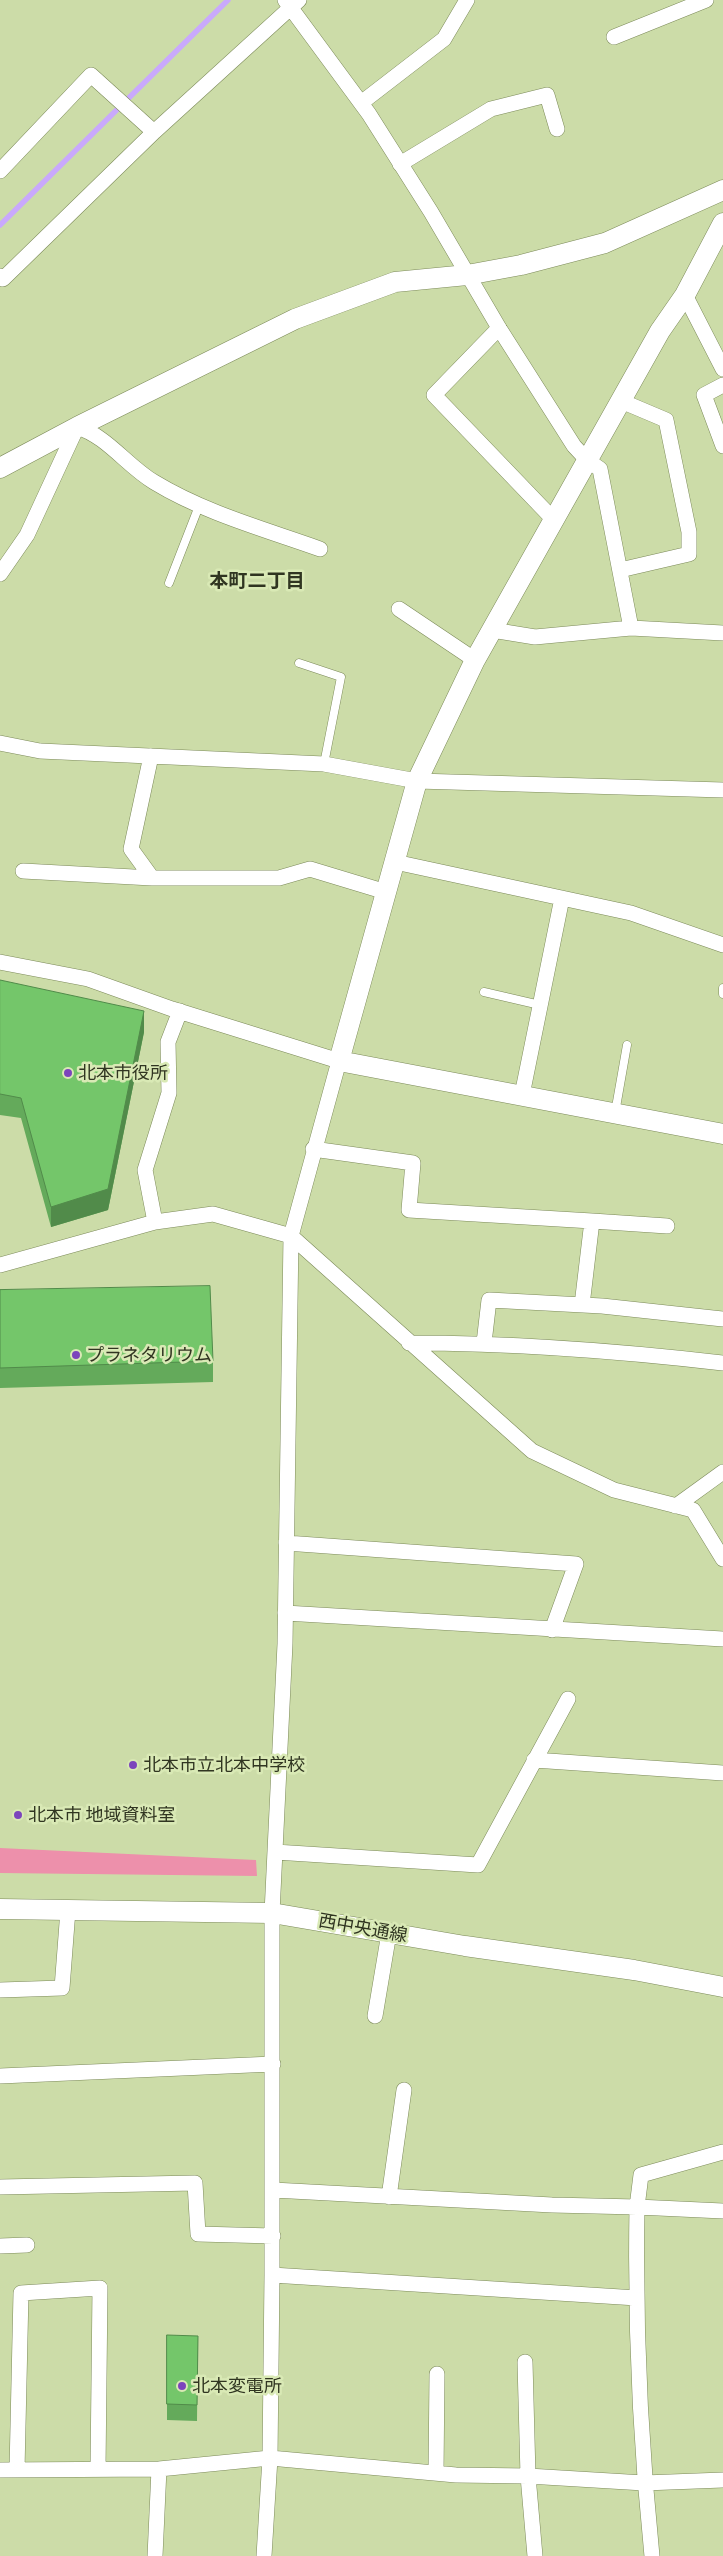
<!DOCTYPE html>
<html>
<head>
<meta charset="utf-8">
<style>
  body { margin:0 }
  canvas { display:block; background:#ccdca8 }
</style>
</head>
<body>
<canvas width="723" height="2556"></canvas>
<script>
const c = document.querySelector('canvas').getContext('2d');
c.lineJoin = 'round';
function fillPath(path, color) { c.fillStyle = color; c.fill(path, 'evenodd'); }
function trace(path, color, width, dash) { c.strokeStyle = color; c.lineWidth = width; c.lineCap = dash ? 'butt' : 'round'; c.setLineDash(dash || []); c.stroke(path); }
function drawText(font, color, halo, rows, align = 'center') {
  c.font = font + ' Commissioner,"Noto Sans JP",sans-serif'; c.lineWidth = 5; c.setLineDash([]); c.textBaseline = 'middle'; c.strokeStyle = halo; c.fillStyle = color; for (const [text, x, y, turn = 0] of rows) {
    c.save(); c.translate(x, y); c.rotate((+turn || 0) * Math.PI / 180); c.textAlign = isNaN(turn) ? turn : align; if (halo) c.strokeText(text, 0, 0); c.fillText(text, 0, 0); c.restore();
  }
}
fillPath(new Path2D(`
  M0,1848L256,1860L257,1876L0,1873Z`), '#ed90ab');
trace(new Path2D(`
  M0,225L228,0`), '#c9a9fc', 5.5);
const lane = new Path2D(`
  M169,583L199,506
  M299,663L341,677L324,764
  M723,988V994
  M484,992L540,1005
  M615,1113L627,1045`);
const street = new Path2D(`
  M285,0L369,114L431,212L499,328L574,446L587,460L600,469L631,628
  M614,37L706,0
  M361,103L444,39L467,0
  M400,164L491,109L547,95L557,129
  M0,171L91,75L154,132
  M0,276L3,279L154,132L299,0
  M685,295L723,369
  M499,328L434,395L554,520
  M723,385L704,395L723,446
  M620,570L689,554V532L666,420L621,401
  M0,574L27,535L77,427C107,436 127,466 154,482C205,513 264,529 320,549
  M399,609L475,660
  M492,630L535,637L631,628L723,633
  M0,743L40,751L324,764L417,781L723,790
  M151,756L131,849L152,878
  M395,862L631,913L723,945
  M23,871L152,878H279L310,869L386,892
  M0,962L88,979L172,1009L339,1061L291,1236L285,1644L272,1913V2275L270,2458L264,2556
  M522,1095L562,898
  M313,1149L413,1163L409,1210L592,1221
  M155,1222L145,1170L169,1093L168,1042L180,1011
  M0,1265L155,1222L213,1214L291,1236L532,1451L614,1490L693,1510L723,1559
  M582,1305L592,1221L667,1226
  M409,1343C514,1343 619,1351 723,1363
  M484,1343L489,1300L602,1306L723,1319
  M676,1506L723,1472
  M286,1543L576,1564L552,1630
  M285,1613L723,1639
  M534,1760L723,1773
  M275,1852L478,1865L568,1699
  M0,1990L62,1988L68,1910
  M375,2016L389,1933
  M0,2076L273,2064
  M723,2152L641,2175L637,2207L723,2211
  M0,2187L195,2183L198,2234L273,2236
  M273,2190L552,2205L637,2207C635,2323 640,2440 652,2556
  M389,2197L404,2090
  M0,2246L27,2245
  M272,2275L637,2298
  M525,2362L528,2476L535,2556
  M0,2470L159,2469L270,2458L456,2475L528,2476L644,2483L723,2480
  M17,2470L21,2293L100,2288L98,2469
  M436,2473L437,2374
  M155,2556L159,2469`);
const secondary = new Path2D(`
  M723,223L685,295L660,331L475,660L417,781L339,1061L723,1134
  M0,468L77,427L295,319L395,282L467,275L521,265L605,243L723,190
  M0,1909L272,1913L465,1946L634,1970L723,1987`);
trace(lane, '#7c8a59', 9);
trace(street, '#7c8a59', 16);
trace(secondary, '#7c8a59', 21);
trace(lane, '#fff', 8);
trace(street, '#fff', 15);
trace(secondary, '#fff', 20);
fillPath(new Path2D(`
  M0,980L144,1032L108,1210L51,1227L21,1118L0,1115Z
  M0,1290L213,1361V1382L0,1388Z
  M198,2336L197,2421L167,2420V2404Z`), '#64aa5b');
fillPath(new Path2D(`
  M144,1011V1032L108,1210L51,1227V1207Z`), '#518b4a');
const building = new Path2D(`
  M0,980L144,1011L108,1189L51,1207L21,1098L0,1094Z
  M210,1286L213,1361L0,1368V1290Z
  M167,2335L198,2336L197,2405L167,2404Z`);
fillPath(building, '#74c66a');
trace(building, '#518b4a', 1);
for (const [x, y, r, color] of [
  [68,1073,5,"#7c45bc"],
  [76,1355,5,"#7c45bc"],
  [133,1765,5,"#7c45bc"],
  [18,1815,5,"#7c45bc"],
  [182,2386,5,"#7c45bc"]
]) { const dot = new Path2D(); dot.arc(x, y, r, 0, 2 * Math.PI); c.fillStyle = color; c.fill(dot); trace(dot, '#d9e9b5', 2); }
drawText('18px', '#303521', '#d9e9b5', [
  ["北本市役所",78,1073],
  ["プラネタリウム",86,1355],
  ["北本市立北本中学校",143,1765],
  ["北本市 地域資料室",28,1815],
  ["北本変電所",192,2386]
], 'left');
drawText('18px', '#303521', '#d9e9b5', [
  ["西中央通線",363,1928,10]
]);
drawText('bold 19px', '#303521', '#d9e9b5', [
  ["本町二丁目",257,581]
]);
</script>
</body>
</html>
